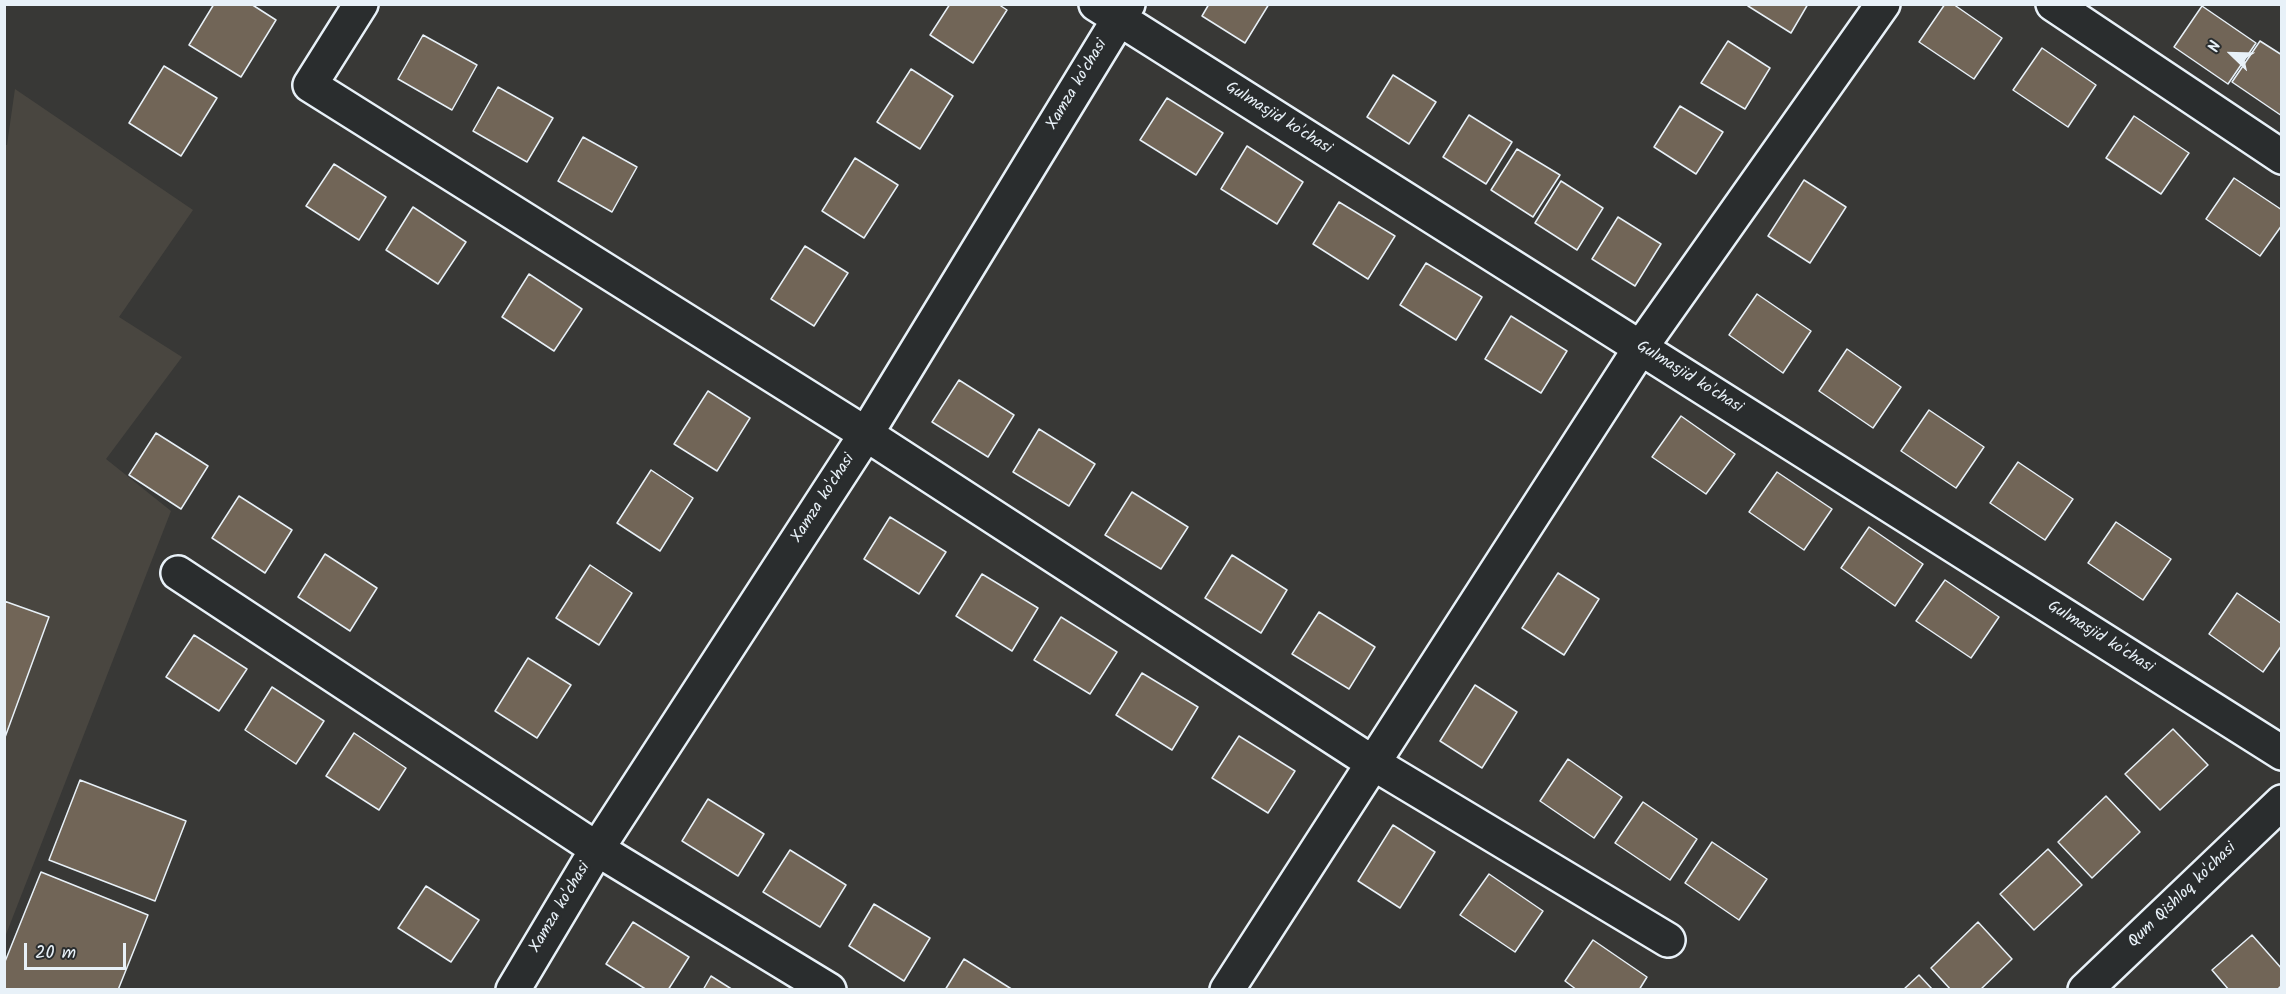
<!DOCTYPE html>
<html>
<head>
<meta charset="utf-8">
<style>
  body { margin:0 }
  #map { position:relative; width:2286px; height:994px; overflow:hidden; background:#383836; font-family:Kalam,sans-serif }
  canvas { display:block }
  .frame { position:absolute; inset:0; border:6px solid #e8f1f8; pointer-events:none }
  .north { position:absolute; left:2202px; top:24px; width:60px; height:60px; -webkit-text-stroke:4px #2a2d2e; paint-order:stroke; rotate:293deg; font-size:16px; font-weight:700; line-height:24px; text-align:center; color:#e8f1f8 }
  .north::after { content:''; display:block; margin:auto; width:21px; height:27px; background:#e8f1f8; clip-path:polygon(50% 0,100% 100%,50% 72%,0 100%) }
  .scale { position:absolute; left:24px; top:943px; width:102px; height:27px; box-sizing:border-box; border:3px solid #e8f1f8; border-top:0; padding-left:8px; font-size:18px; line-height:21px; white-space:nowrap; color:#e8f1f8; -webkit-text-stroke:4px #2a2d2e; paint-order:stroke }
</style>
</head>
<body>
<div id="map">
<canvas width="2286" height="994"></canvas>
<div class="frame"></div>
<div class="north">N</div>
<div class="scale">20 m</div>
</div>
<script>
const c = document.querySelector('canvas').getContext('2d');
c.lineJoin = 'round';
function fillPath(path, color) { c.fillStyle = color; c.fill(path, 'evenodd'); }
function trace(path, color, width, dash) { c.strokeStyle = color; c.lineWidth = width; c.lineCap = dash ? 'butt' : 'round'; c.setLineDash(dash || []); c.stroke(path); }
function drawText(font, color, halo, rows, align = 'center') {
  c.font = font + ' Kalam,sans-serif'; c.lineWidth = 5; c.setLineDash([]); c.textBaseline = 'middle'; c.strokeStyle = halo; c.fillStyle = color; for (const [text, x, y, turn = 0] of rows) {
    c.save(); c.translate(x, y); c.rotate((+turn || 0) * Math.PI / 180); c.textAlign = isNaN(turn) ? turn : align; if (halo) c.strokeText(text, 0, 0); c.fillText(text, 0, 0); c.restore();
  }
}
fillPath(new Path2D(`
  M15,89L193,210L119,317L182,357L106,459L171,511L5,937L4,145H7Z`), '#494640');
const building = new Path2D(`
  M214,4H251L276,20L241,77L189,45Z
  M950,4H998L1007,10L973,63L930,35Z
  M1209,4H1269L1245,43L1202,16Z
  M1749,4H1808L1791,33L1748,6Z
  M1945,4H1953L2002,38L1974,79L1919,42Z
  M2202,6L2256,43L2228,84L2174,47Z
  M423,35L477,65L452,110L398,79Z
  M1728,41L1770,68L1745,109L1701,83Z
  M2260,41L2282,55V116L2232,82Z
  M2042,48L2096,85L2068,127L2013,90Z
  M164,66L217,98L181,156L129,123Z
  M911,69L953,96L920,149L877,122Z
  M1393,75L1436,102L1409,144L1367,117Z
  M498,87L553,118L527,162L473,131Z
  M1167,98L1223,133L1196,175L1140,140Z
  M1680,106L1723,132L1696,174L1654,147Z
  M1469,115L1512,142L1486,184L1443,157Z
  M2134,116L2189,153L2161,194L2106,158Z
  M583,137L637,167L612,212L558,181Z
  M1247,146L1303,182L1277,224L1221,189Z
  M1517,149L1560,175L1533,217L1491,190Z
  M855,158L898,185L864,238L822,211Z
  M334,164L386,197L359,240L306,206Z
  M2234,178L2282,210V225L2260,256L2206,219Z
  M1804,180L1846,207L1810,263L1768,236Z
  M1561,181L1603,208L1577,250L1535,223Z
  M1339,202L1395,236L1368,279L1313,244Z
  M413,207L466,242L438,284L386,250Z
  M1618,217L1661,244L1635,286L1592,259Z
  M805,246L848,273L814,326L771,299Z
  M1426,263L1482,297L1456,340L1400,305Z
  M529,274L582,309L554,351L502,317Z
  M1757,294L1811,331L1783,373L1729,335Z
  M1511,316L1567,351L1541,393L1485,359Z
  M1847,349L1901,387L1873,428L1819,391Z
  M959,380L1014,415L988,457L932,422Z
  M708,391L750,418L717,471L674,444Z
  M1929,410L1984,447L1956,488L1901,451Z
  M1681,416L1735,454L1706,494L1652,457Z
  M1039,429L1095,464L1069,506L1013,472Z
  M156,433L208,466L181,509L129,475Z
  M2018,462L2073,499L2045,540L1990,503Z
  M651,470L693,498L660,551L617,523Z
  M1777,472L1832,509L1804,550L1749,512Z
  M1132,492L1188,527L1161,569L1105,535Z
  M239,496L292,530L265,573L212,538Z
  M890,517L946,552L919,594L864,559Z
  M2116,522L2171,559L2143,600L2088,563Z
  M1869,527L1923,564L1895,606L1841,568Z
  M325,554L377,588L350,631L298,597Z
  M1232,555L1287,590L1261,633L1205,598Z
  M590,565L632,593L599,645L556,618Z
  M1558,573L1599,599L1564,655L1522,628Z
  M982,574L1038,608L1012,651L956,616Z
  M1945,580L1999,617L1971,658L1916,621Z
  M2237,593L2282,624V645L2263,672L2209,634Z
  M4,601L49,617L4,740Z
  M1319,612L1375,647L1349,689L1292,654Z
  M1061,617L1117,652L1090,694L1034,660Z
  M194,635L247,669L219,711L166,677Z
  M528,658L571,685L537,738L495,711Z
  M1142,673L1198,707L1172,750L1116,715Z
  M1475,685L1517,712L1482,768L1440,741Z
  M272,687L324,721L296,764L245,730Z
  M2173,729L2208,765L2160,810L2125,774Z
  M354,733L406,768L379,810L326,776Z
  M1239,736L1295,771L1268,813L1212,778Z
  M1568,759L1622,797L1594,838L1540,801Z
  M80,780L186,821L155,901L49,860Z
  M2106,796L2140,832L2092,878L2058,842Z
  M708,799L764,834L738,876L682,841Z
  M1643,802L1697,839L1670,880L1615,843Z
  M1393,825L1435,852L1400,908L1358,881Z
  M1712,842L1767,879L1739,920L1685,883Z
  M2048,849L2082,885L2034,930L2000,894Z
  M790,850L846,885L820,927L763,892Z
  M41,872L148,915L118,990H4V964Z
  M1489,874L1543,911L1515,952L1460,915Z
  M426,886L479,920L451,962L398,928Z
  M874,904L930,938L904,981L849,946Z
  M633,922L689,957L668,990H647L606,964Z
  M1978,922L2012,959L1980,990H1951L1931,968Z
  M2252,935L2282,969V985L2277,990H2229L2212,970Z
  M1593,940L1647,977L1639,990H1577L1565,981Z
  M964,959L1013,990H945Z
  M1919,975L1933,990H1903Z
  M711,976L733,990H703Z`);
fillPath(building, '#716557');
trace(building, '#e8f1f8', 1.5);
const minor = new Path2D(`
  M361,4L310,85L866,434L1373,763L1668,940
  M1096,4L2282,753
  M2053,4L2282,157
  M178,573L597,849L829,990
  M513,990L597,849L866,434L1128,4
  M1227,990L1641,347L1883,4
  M2085,990L2282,802`);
trace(minor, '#e8f1f8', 38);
trace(minor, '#2a2d2e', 33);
drawText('16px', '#e8f1f8', '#2a2d2e', [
  ["Xamza ko'chasi",1078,85,-59],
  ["Gulmasjid ko'chasi",1278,119,32],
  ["Gulmasjid ko'chasi",1689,378,32],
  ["Xamza ko'chasi",824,499,-57],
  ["Gulmasjid ko'chasi",2100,638,32],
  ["Qum Qishloq ko'chasi",2183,896,-44],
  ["Xamza ko'chasi",561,908,-59]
]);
</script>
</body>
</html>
